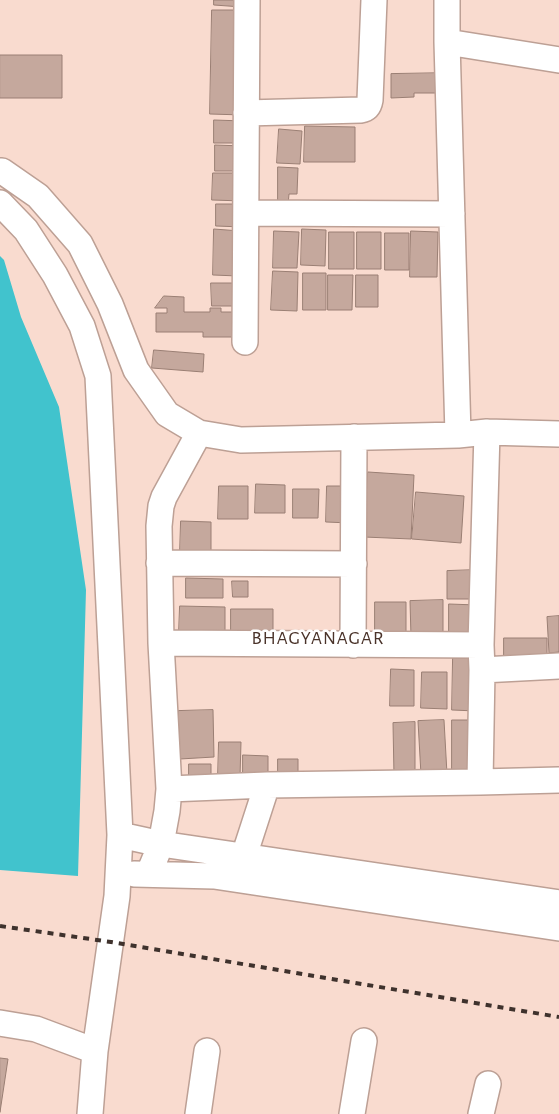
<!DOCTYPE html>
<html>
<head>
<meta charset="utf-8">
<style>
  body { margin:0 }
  canvas { display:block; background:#f9dbcf }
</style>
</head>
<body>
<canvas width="559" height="1114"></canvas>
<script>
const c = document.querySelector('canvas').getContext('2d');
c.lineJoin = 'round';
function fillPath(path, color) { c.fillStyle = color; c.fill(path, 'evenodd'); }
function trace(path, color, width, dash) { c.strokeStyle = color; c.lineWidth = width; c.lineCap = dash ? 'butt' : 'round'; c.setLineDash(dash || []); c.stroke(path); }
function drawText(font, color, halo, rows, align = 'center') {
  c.font = font + ' "Alegreya Sans",sans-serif'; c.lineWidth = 5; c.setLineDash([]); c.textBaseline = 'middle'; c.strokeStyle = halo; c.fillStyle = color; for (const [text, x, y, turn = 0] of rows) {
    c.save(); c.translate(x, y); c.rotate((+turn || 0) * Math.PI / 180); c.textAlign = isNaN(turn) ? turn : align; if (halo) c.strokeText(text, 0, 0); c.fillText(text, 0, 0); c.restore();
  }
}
fillPath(new Path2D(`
  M0,256L4,260L21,317L59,407L86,590L78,876L0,870Z`), '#41c3cd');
const building = new Path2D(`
  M214,0H242V7L214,5Z
  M212,10H245L243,115L210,114Z
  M0,55H62V98H0Z
  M446,73L437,93H414V97L391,98V74Z
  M214,120L244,121V143H214Z
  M305,126L355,127V162H304Z
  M279,129L302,131L300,164L277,163Z
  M215,145L243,146V171H215Z
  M278,167L298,168L297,194H289L288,205H278Z
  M213,173H244L243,201L212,200Z
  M216,204H243V227L216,226Z
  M214,229L240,231L238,276L213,275Z
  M302,229L326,230L325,266L301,265Z
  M274,231L299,232L297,268H273Z
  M411,231L438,232L437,277H410Z
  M329,232H354V269H329Z
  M357,232H381V269H357Z
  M385,233H409V270H385Z
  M273,271L298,272L297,311L271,310Z
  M303,273H326V310H303Z
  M328,275H353L352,310H328Z
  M356,275H378V307H356Z
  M211,283H239V306H212Z
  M164,296L184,297V312H210V308H221V312H236L240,337H203V332H156V313H167V308H155Z
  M154,350L204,354L203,372L152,368Z
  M368,472L414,475L411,539L364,537Z
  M256,484L285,485V513H255Z
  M219,486H248V519H218Z
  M327,486H350V523L326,522Z
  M293,489H319L318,518H293Z
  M416,492L464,496L461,543L412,539Z
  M181,521L211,522V553L180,552Z
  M476,570L477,599H447V571Z
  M186,578L223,579V598H186Z
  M232,581H248V597H233Z
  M443,600V636L411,637L410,601Z
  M375,602H406V640L375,639Z
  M449,604L477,605V635H449Z
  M180,606L225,607V633L179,632Z
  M231,609H273V632H231Z
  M559,616V652L549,653L547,617Z
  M504,638H547V660H504Z
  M453,658H477L476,711L452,710Z
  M391,669L414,670V706H390Z
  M422,672H447V709L421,708Z
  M213,710L214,757L180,759L178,711Z
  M444,720L447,774L421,775L418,721Z
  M452,720H476V776H452Z
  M415,722V776H394L393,723Z
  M219,742H241L240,777L218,776Z
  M243,755L268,756V782L243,781Z
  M278,759H298V776H278Z
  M189,764H211V781H189Z
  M0,1058L8,1059L0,1112Z`);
fillPath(building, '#c5a89d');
trace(building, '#9a7f74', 1);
const minor = new Path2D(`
  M447,0V42L458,435
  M447,42L559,60
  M246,113L361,110C367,109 369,106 370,100L374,0
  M0,171H2L38,196L80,244L110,304L136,370L167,414L199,433L241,440L458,435L487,432L559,434
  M0,203L26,230L55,275L82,326L98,376L120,835L117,896L95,1051L90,1114
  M246,213L452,214
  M245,342L247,0
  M487,432L481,645L482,670L480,782L559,780
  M159,563L354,564
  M161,643L481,645
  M353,645L354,437
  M482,670L559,666
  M169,789L267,785L480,782
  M120,835L161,844L559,903
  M244,856L267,785
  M149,873L161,844L167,811L169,789L161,643L159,526L161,506L164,497L199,433
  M134,874L214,876L559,928
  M0,1023L36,1029L95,1051
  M198,1114L207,1051
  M352,1114L364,1041
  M481,1114L488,1084`);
trace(minor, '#bda095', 28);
trace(minor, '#fff', 25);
trace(new Path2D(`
  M0,926L111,942L559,1017`), '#3f322d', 4, [6, 6]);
c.letterSpacing = '1px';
drawText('19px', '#4a332a', '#fff', [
  ["BHAGYANAGAR",318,638]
]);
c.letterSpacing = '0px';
</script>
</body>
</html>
